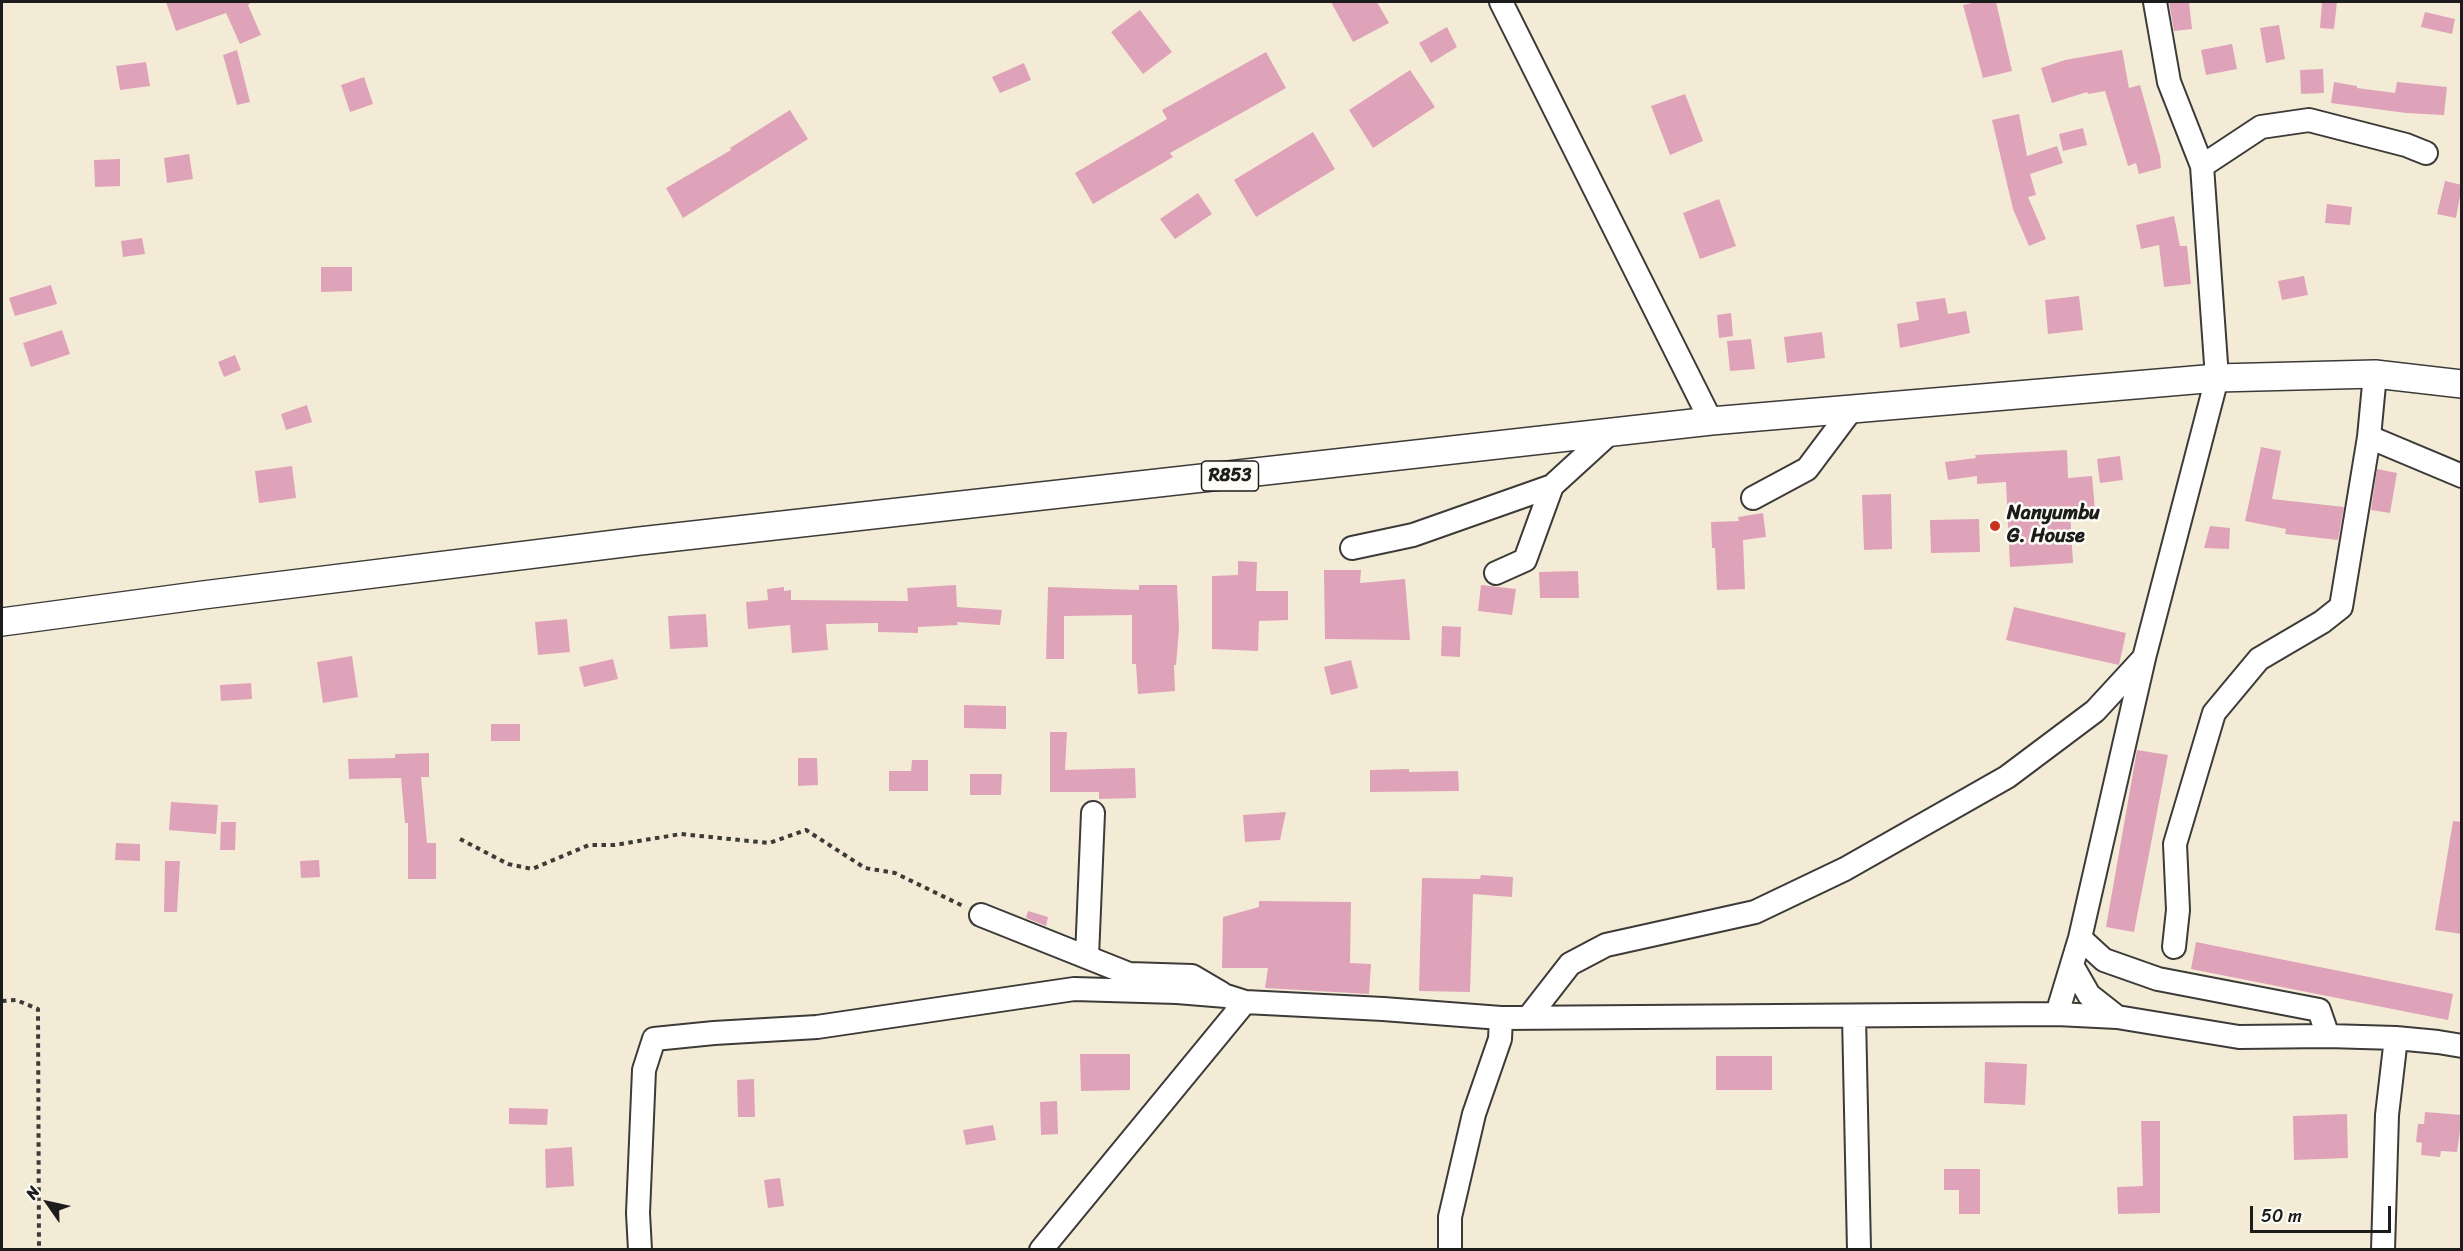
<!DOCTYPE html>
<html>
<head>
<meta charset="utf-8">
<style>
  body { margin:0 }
  #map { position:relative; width:2463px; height:1251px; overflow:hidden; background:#f4ebd6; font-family:Sriracha,sans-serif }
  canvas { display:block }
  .frame { position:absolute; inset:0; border:3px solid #1c1c1c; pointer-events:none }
  .north { position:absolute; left:18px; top:1173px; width:60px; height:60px; -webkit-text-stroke:4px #fdfcf7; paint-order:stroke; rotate:304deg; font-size:16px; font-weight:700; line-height:24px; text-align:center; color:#1c1c1c }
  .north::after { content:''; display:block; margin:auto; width:21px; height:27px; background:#1c1c1c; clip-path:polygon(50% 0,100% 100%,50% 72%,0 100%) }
  .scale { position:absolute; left:2250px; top:1206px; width:141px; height:27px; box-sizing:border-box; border:3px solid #1c1c1c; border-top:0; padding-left:8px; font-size:18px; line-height:21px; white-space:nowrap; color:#1c1c1c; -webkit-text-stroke:4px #fdfcf7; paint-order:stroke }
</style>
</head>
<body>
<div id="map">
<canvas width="2463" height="1251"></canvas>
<div class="frame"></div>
<div class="north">N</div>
<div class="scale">50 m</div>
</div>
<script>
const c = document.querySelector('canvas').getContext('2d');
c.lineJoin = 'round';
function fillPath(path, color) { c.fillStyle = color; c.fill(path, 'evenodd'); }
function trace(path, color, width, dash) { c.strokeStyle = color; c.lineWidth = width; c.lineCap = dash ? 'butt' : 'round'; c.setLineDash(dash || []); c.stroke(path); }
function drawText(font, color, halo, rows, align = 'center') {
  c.font = font + ' Sriracha,sans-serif'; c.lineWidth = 5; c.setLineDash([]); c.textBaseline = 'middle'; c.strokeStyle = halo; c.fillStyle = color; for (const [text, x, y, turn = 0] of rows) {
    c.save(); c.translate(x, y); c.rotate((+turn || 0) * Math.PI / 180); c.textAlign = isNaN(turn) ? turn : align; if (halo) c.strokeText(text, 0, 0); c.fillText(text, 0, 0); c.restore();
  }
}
fillPath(new Path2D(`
  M166,2H252L248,5L261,35L240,44L226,13L176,31Z
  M1331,2H1377L1389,23L1353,42Z
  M1977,2H1996L2012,71L1983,78L1963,5Z
  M2169,2H2189L2192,29L2174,31Z
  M2322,2H2337L2334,29L2320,28Z
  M1140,10L1172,52L1143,74L1111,32Z
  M2425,12L2455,19L2452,34L2421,27Z
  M2279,25L2285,59L2266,63L2260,28Z
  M1447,27L1457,47L1431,63L1419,43Z
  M2232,44L2237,69L2206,75L2201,50Z
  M237,50L250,102L237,105L223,55Z
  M2122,50L2129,88L2140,85L2160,156L2161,168L2139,174L2136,163L2128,166L2105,91L2088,94L2087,92L2052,103L2041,68L2065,60Z
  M1266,52L1286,88L1170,153L1173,157L1093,204L1075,173L1167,119L1162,110Z
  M146,62L150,86L120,90L116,66Z
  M1024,63L1031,80L1000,93L992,77Z
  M2323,69L2324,93L2301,94L2300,70Z
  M1410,70L1435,107L1373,148L1349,110Z
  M364,77L373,104L350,112L341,85Z
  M2334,82L2357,86V88L2395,93L2397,82L2447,87L2444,115L2406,113L2331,103Z
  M1685,94L1703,141L1670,155L1651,106Z
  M790,110L808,139L683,218L666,188L731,150L730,148Z
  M2019,114L2027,156L2057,146L2063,163L2030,174L2036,195L2028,197L2046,239L2029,246L2013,209L1992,120Z
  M2083,128L2087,145L2063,151L2059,134Z
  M1313,132L1335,169L1256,217L1234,180Z
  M189,154L193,179L167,183L164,158Z
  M120,159V186L95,187L94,160Z
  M2445,181L2462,185L2456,218L2437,214Z
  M1198,193L1212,214L1175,239L1160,219Z
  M1719,199L1736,246L1700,259L1683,213Z
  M2327,204L2352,207L2350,225L2325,223Z
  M2174,216L2180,246H2187L2191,284L2164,287L2159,245L2141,249L2136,225Z
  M142,238L145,254L123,257L121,241Z
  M321,267H352V291L321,292Z
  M2304,276L2308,295L2282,300L2278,281Z
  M51,285L57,304L15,316L9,298Z
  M2079,296L2083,330L2048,334L2045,300Z
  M1945,298L1948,314L1966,311L1970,333L1900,348L1897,324L1919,320L1916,302Z
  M1731,313L1733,336L1719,338L1717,315Z
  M62,330L70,354L31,367L23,343Z
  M1822,332L1825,358L1787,363L1784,337Z
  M1751,339L1755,369L1730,371L1727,341Z
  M235,355L241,370L224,377L218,362Z
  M307,405L312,422L286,430L281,414Z
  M2261,447L2281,451L2272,499L2344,507L2338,540L2285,534L2286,529L2245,521Z
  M2067,450L2068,478L2092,476L2095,510L2070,512L2073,563L2010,567L2006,482L1977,484V476L1948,480L1945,462L1976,458L1975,455Z
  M2120,456L2123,480L2100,483L2097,459Z
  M292,466L296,498L259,503L255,471Z
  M2377,469L2397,473L2390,513L2371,510Z
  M1891,494L1892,549L1864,550L1862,495Z
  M1763,513L1766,537L1743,540L1745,589L1717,590L1715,548H1712L1711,522L1739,521L1738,517Z
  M1979,519L1980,552L1931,553L1930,520Z
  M2210,526L2230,528L2229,549L2204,548Z
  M1238,561L1257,562L1256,591H1288V620L1259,621L1258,651L1212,649V576L1238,575Z
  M1324,570H1361L1360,583L1405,579L1410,640L1325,639Z
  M1578,571L1579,598H1540L1539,572Z
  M956,585L957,607L1002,610L1000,625L957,622L958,625L918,627V633L878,632V623L826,624L828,650L792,653L790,625L748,629L746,602L768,600L767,589L784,587V591L791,590V600L908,601L907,588Z
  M1139,585H1177L1179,629L1176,665H1174L1175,691L1138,694L1136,664H1132V615L1064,616V659H1046L1048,587L1139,590Z
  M1481,585L1516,589L1512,615L1478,611Z
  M2014,607L2126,633L2119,665L2006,640Z
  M706,614L708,647L670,649L668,616Z
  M567,619L570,652L538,655L535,622Z
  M1442,626L1461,627L1460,657L1441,656Z
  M352,656L358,697L323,703L317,662Z
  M613,659L618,679L584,687L579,667Z
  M1351,660L1358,688L1331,695L1324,667Z
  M251,683L252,699L221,701L220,685Z
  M964,705L1006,706V729L964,728Z
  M491,724H520V741H491Z
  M1050,732H1067L1065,770L1135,768L1136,798L1099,799V792H1050Z
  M2137,750L2168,755L2134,932L2106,927Z
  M429,753V777H421L427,843H436V879H408V823H405L401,778L349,779L348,759L395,758V754Z
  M798,758H817L818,785L798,786Z
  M912,760H928V791H889V771H911Z
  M1409,769V772L1458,771L1459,791L1370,792V770Z
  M970,774H1002L1001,795H970Z
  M171,802L218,805L216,834L169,830Z
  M1286,812L1280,840L1245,842L1243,815Z
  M2453,821L2462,822V934L2435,930Z
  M221,822H236L235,850H220Z
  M116,843L140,844V861L115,860Z
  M319,860L320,877L301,878L300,861Z
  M165,861H180L177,912H164Z
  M1481,875L1513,877L1512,897L1473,894L1470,992L1419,991L1422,878L1480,879Z
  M1259,901L1351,902L1350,963L1371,964L1369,994L1265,988L1268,968H1222L1223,917L1259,907Z
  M1028,911L1048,917L1046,926L1026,918Z
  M2196,942L2453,994L2448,1020L2191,969Z
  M1080,1054H1130V1090L1081,1091Z
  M1716,1056H1772V1090H1716Z
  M1985,1062L2027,1064L2025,1105L1984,1103Z
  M754,1079L755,1117H738L737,1080Z
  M1057,1101L1058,1134L1041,1135L1040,1102Z
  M509,1108L548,1109L547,1125L509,1124Z
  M2425,1112L2462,1115V1131H2460L2457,1152L2441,1151L2440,1157L2421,1155L2422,1143L2416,1142L2418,1124H2424Z
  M2347,1114L2348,1158L2294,1160L2293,1116Z
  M2141,1121H2160V1213L2118,1214L2117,1187L2143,1186Z
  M993,1125L996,1140L966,1145L963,1130Z
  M572,1147L574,1186L546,1188L545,1149Z
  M1944,1169H1980V1214H1959V1190H1944Z
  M780,1178L784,1206L768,1208L764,1180Z`), '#dfa3b9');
const minor = new Path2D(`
  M1501,2L1711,421
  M2202,166L2261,127L2309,120L2406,145L2426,153
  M2369,437L2462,476
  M1753,498L1807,469L1852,409
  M1352,548L1413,535L1552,486L1610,433
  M1496,573L1525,560L1552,486
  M981,915L1129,974L1192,976L1221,993
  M2080,938L2104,960L2158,979L2319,1010L2328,1036
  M2174,947L2178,910L2175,844L2214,713L2259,659L2322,622L2341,607L2369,437L2375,374
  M1087,957L1093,813
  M2073,967L2089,995L2117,1017
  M2057,1014L2117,1017L2239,1037L2328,1036L2396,1038L2438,1042L2462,1046
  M1854,1016L1859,1250
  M1528,1018L1570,964L1606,945L1755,912L1845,869L2007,777L2095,711L2142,660
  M640,1250L638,1213L644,1070L654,1039L714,1033L817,1027L1074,989L1177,992L1226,996L1245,1002
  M1041,1250L1245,1002L1383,1009L1501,1018L2057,1014L2080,938L2144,658L2217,378L2202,166L2169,82L2155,2
  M1450,1250V1217L1474,1114L1500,1039L1501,1018
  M2383,1250L2387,1115L2396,1038`);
const major = new Path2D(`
  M2,622L203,595L640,541L1711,421L2217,378L2375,374L2462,384`);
trace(minor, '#3c3b38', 26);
trace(major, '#3c3b38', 30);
trace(new Path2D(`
  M460,839L508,864L532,869L589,845H615L681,834L769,843L806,830L865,868L895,873L965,907
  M2,1001L16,1000L38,1009L39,1250`), '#3c3b38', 4, [4.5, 4.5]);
trace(minor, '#fff', 22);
trace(major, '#fff', 27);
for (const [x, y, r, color] of [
  [1995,526,6,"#c8321e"]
]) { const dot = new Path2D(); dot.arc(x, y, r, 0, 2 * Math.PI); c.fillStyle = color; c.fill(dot); trace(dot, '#fdfcf7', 2); }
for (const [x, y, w] of [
  [1230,476,57]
]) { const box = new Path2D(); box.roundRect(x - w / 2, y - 15, w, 30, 4.5); c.fillStyle = '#fdfcf7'; c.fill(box); trace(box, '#1c1c1c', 1.5); }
drawText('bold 18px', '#1c1c1c', null, [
  ["R853",1230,476]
]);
drawText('bold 20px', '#1c1c1c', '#fdfcf7', [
  ["Nanyumbu",2007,514],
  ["G. House",2007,537]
], 'left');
</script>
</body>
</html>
